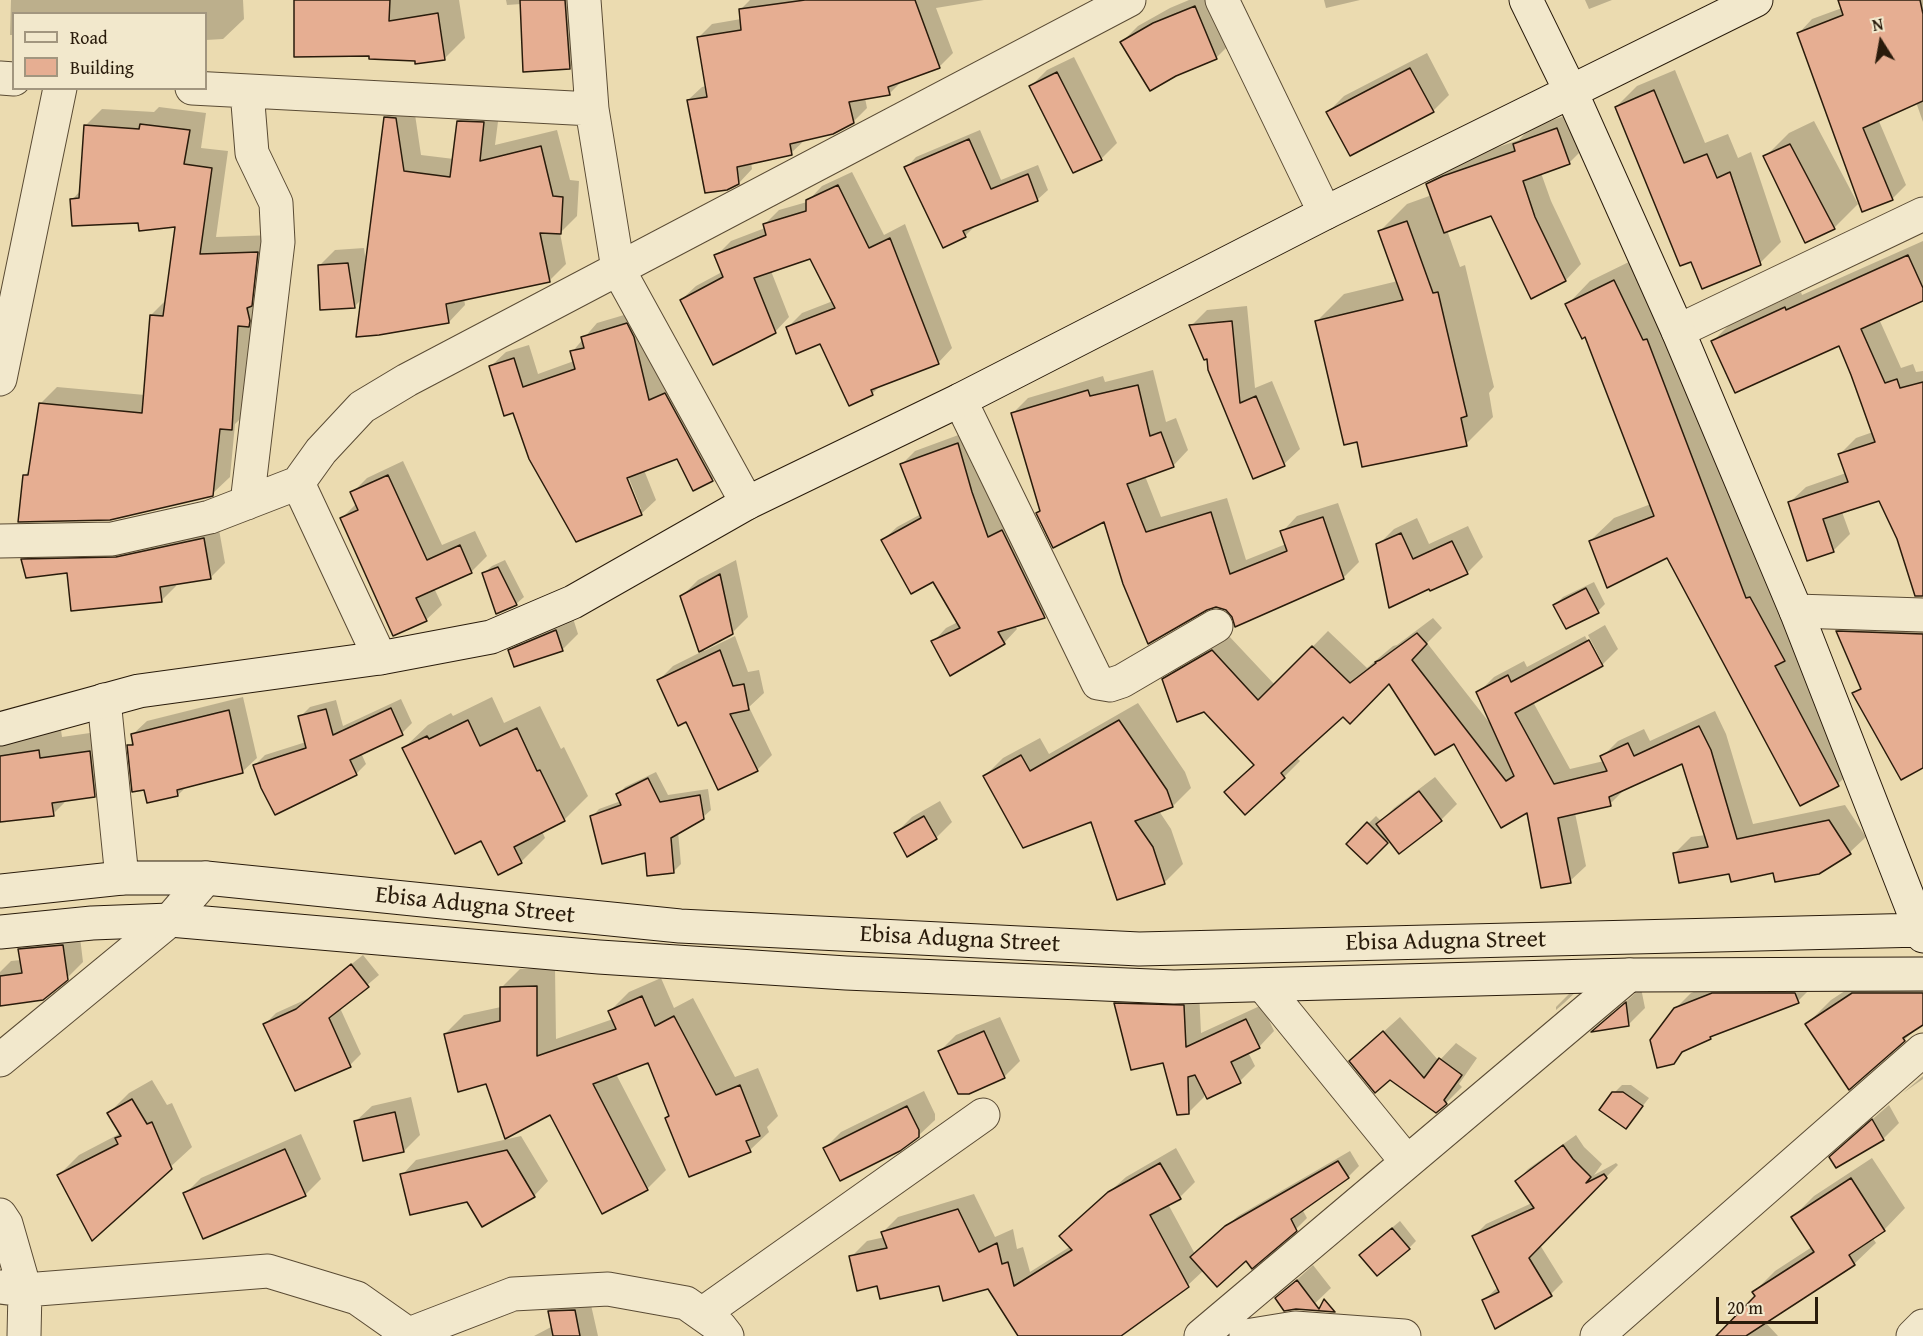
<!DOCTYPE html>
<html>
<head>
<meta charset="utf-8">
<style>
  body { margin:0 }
  #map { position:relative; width:1923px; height:1336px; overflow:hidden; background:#ebdbb0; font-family:"Gentium Book Plus",serif }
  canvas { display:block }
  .legend { position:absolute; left:12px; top:12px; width:195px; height:78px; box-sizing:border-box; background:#f2e8cc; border:2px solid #a2967f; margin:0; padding:8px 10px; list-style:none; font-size:18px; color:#291b0b }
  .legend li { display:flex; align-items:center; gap:12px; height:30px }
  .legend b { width:30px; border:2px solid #a2967f }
  .north { position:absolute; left:1851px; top:12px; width:60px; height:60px; -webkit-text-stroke:4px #f2e8cc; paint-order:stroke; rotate:349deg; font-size:16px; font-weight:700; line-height:24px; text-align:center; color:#291b0b }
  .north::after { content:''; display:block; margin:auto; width:21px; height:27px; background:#291b0b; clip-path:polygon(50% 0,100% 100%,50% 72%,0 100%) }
  .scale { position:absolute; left:1716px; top:1297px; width:102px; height:27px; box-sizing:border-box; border:3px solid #291b0b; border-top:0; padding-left:8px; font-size:18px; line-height:21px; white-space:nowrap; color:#291b0b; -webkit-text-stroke:4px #f2e8cc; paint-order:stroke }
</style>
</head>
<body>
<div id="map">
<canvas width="1923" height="1336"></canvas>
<ul class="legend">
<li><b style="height:8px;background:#f2e8cc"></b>Road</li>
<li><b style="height:16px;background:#e6ae92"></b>Building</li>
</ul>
<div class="north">N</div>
<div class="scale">20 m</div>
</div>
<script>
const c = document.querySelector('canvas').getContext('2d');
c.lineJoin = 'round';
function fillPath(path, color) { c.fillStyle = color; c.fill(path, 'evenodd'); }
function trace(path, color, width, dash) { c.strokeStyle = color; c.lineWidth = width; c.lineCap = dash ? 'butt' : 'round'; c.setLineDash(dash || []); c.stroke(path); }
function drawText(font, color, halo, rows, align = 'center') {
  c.font = font + ' "Gentium Book Plus",serif'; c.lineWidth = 5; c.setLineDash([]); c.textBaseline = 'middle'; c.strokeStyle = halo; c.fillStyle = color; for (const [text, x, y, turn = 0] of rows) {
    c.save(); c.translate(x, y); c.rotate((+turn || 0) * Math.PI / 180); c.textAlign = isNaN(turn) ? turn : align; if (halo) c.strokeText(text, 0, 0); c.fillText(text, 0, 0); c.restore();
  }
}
fillPath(new Path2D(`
  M11,0H243L244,19L223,39L206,40V14H14V35H10Z
  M295,0H459L465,38L445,58L416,60L370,54Z
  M506,0H587L590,47L570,67L521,4L507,5Z
  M750,0H984L936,8L953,53L939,67L903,80L889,94L865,98L867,108L853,122L806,139L791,153L751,162L752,169L739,183L688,100L702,87L707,86L698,38L712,24L741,19L740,10Z
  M1189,0H1214L1232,42L1216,58L1122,42L1138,26L1170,8Z
  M1324,0H1360L1326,8Z
  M1585,0H1612L1589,9Z
  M1839,0H1923V122L1916,102L1878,119L1906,185L1892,199L1799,33L1812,19L1842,8Z
  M1427,53L1449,95L1433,111L1328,112L1344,96Z
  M1074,57L1117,143L1101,159L1031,86L1047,70Z
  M1675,70L1705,143L1728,134L1738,158L1751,152L1781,242L1760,263L1691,260L1616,107L1637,86Z
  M402,101H413L421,155L454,159L458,121L475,105L500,106L495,145L557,130L570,180L579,181L577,216L560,233L566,264L549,281L464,298L465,305L449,322L363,298L355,306L319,266L335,250L364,248L366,263L385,118Z
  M159,107L206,113L201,148L228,151L216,237L274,235L248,411L235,424L230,477L212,494L25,475L31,469L40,404L57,387L145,395L151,315L166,300L176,226L139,221L72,200L81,190L85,126L102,109L154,112Z
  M1573,113L1585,147L1569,163L1541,173L1551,201L1581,264L1566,280L1492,214L1447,230L1460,267L1465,265L1494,387L1489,393L1493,417L1466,444L1358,440L1317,321L1344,294L1398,281L1380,231L1407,204L1432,195L1428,184L1444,168L1460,160L1519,140L1530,128Z
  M1814,121L1858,204L1834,228L1765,157L1789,133Z
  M980,130L1001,180L1038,165L1048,190L1037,200L976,225L965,236L944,246L906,168L916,157Z
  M852,172L884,235L905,224L952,348L938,363L881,385L873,393L849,404L821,342L787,328L802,313L833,301L811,257L771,271L789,317L775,332L681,300L696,286L722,272L716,256L731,241L765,228L764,225L779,210L807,202L822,186Z
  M1923,241V299L1879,319L1901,368L1913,364L1916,372L1923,371V537L1880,499L1842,512L1850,534L1833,551L1789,503L1806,487L1846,473L1840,454L1856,438L1873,432L1839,344L1713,341L1729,325L1801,292L1802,295Z
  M1637,258L1861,761L1838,784L1668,556L1590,541L1614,518L1651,504L1586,335L1567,305L1590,281Z
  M1247,306L1255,388L1272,381L1300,449L1284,464L1254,477L1208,358L1191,326L1207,310Z
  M641,310L648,322L663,386L680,379L727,465L712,480L694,489L677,457L644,470L656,500L641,514L514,411L491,366L506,352L529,345L538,374L574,361L572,352L597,323ZM626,471L641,509H638L623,472Z
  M1153,370L1166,422L1176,418L1188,450L1173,466L1145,476L1161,517L1227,498L1246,560L1286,544L1282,532L1297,516L1338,503L1359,562L1344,577L1236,625L1234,616L1227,609L1105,520L1042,510L1013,413L1028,398L1103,376L1105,382Z
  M972,430L985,478L1002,525L1016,518L1058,603L1044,616L1015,626L1017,629L1004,643L933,642L946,628L958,622L934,580L883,540L897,527L921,514L902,464L915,451Z
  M403,461L442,545L475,531L487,556L472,571L434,588L442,605L426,620L341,519L357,503L352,493L367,478Z
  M1417,518L1429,544L1468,526L1483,557L1467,573L1431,589L1378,545L1394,529Z
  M218,524L225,563L210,578L175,583L176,586L161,601L22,560L37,546Z
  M505,560L524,597L516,604L484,573L492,566Z
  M736,560L748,617L732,633L703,648L704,651L735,636L748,672L759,670L764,693L749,707L772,755L757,770L718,788L687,720L659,680L673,666L701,652L682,596L698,580Z
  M1594,582L1605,604L1598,611L1555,605L1563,597Z
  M1856,613L1923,615V766L1854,694L1862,686L1837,631Z
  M572,615L578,634L562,650L510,651L526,635Z
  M1433,618L1442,628L1427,643L1492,726L1478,693L1494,677L1524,661L1527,667L1585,636L1599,662H1602L1588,635L1605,625L1618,649L1602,665L1533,702L1570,769L1604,761L1602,757L1618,741L1644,729L1650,741L1715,711L1726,734L1753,824L1845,805L1866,837L1850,852L1819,873L1730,872L1675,853L1691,837L1706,835L1683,762L1626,788L1610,804L1575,813L1586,866L1570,881L1528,811L1390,682L1343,715L1296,757L1300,761L1284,777L1226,792L1255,764L1205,711L1164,680L1180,664L1228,635L1275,685L1328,631L1367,668L1393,646L1397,645Z
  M243,697L257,758L242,772L187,786L178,795L129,746L134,741L132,735L147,721Z
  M492,697L504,723L540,706L561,749L564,747L588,796L564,820L542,831L545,838L521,862L482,839L404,748L428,725L451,713L453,716Z
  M401,699L412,723L402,733L361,753L366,764L356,774L255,765L265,755L306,742L300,717L310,707L336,700L343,726Z
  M1138,703L1185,772L1191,788L1173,806L1159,811L1171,829L1183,864L1164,883L1091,820L985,776L1003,758L1040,738L1049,754Z
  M0,716L30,734L61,730L62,737L111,730L116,774L94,796L68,799L53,814L0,822Z
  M656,772L668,795L708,789L711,810L703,817L678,832L681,864L673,872L647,851L592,817L599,809L621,801L618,795L625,787Z
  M1435,777L1457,804L1441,820L1390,839L1367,862L1348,844L1376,816L1381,821L1394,808Z
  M940,801L952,822L936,838L896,833L912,817Z
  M79,929L83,962L67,978L0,1005V972L11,961L21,960L20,950L36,934Z
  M363,955L379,975L340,1008L361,1054L350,1065L265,1024L276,1013L309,998Z
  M555,968L556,1039L613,1019L610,1011L629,992L661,978L674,1008L693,998L735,1077L758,1068L778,1116L767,1127L769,1132L750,1150L690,1175L670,1115L649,1061L616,1074L666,1170L647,1189L551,1113L487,1083L445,1034L464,1015L501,1007V988L520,969Z
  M1923,969V1023L1904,1040L1807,1024L1831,1000L1877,970Z
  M1728,979L1813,986L1798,1001L1714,1034L1710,1037L1687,1048L1673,1062L1675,1009L1691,993Z
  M1641,988L1645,1008L1629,1024L1595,1030Z
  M1131,989L1199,991L1201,1033L1262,1005L1274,1031L1259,1047L1248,1052L1255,1066L1240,1081L1204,1089V1097L1189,1112L1164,1061L1116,1004Z
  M1578,990L1564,1003L1556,1010V1007L1572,991Z
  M1000,1017L1020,1061L1004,1077L940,1051L956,1035Z
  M1400,1017L1439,1061L1456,1043L1477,1058L1459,1084L1462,1087L1446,1103L1351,1061Z
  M1923,1076V1079L1903,1093Z
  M152,1080L167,1105L172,1103L192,1147L92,1239L59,1175L79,1155L121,1133L109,1113L129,1093Z
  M1622,1085H1631L1649,1098L1626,1127L1614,1093Z
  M924,1091L935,1114V1120L918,1136L825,1148L841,1132Z
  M411,1097L420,1135L404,1151L364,1160L356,1121L372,1106Z
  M1889,1105L1899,1123L1884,1138L1836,1166L1847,1141Z
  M301,1134L321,1179L305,1195L185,1194L201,1178Z
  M1576,1135L1584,1147L1602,1164L1594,1175L1616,1163L1618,1165L1540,1245L1563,1282L1551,1294L1484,1300L1498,1287L1474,1236L1486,1224L1532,1203L1517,1181L1528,1169Z
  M521,1136L548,1181L534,1196L468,1200L402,1175L416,1160Z
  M1176,1148L1195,1182L1180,1197L1168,1204L1195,1254L1238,1216L1350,1151L1359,1166L1348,1177L1302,1209L1307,1218L1296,1229L1204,1270L1188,1285L1119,1336H1020L989,1287L940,1284H878L851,1257L867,1241L885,1237L883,1232L898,1217L974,1194L995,1237L1013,1229L1017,1249L1023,1247L1030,1272L1071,1246L1077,1221L1126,1177Z
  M1872,1158L1905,1208L1884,1230L1872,1237L1876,1243L1854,1264L1765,1322L1778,1336H1718L1757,1296L1754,1292L1775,1271L1812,1247L1793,1217L1814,1196Z
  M1400,1221L1416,1241L1409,1248H1368Z
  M1313,1265L1331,1288L1309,1309H1285L1277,1298Z
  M589,1296L598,1336H534L553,1326L549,1311L564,1297Z`), '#0003');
const building = new Path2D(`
  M294,0H390L389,21L438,13L445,60L415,64V61L369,59V56L294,57Z
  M520,0H565L570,69L523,72Z
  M805,0H915L940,68L888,87L890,95L849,102L854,123L833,134L790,144L792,155L737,167L739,184L727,190L705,193L687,100L707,97L697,37L741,30L739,9Z
  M1838,0H1920L1923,14V101L1863,128L1893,200L1862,212L1797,33L1843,15Z
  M1195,6L1217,59L1176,76L1150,91L1120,42L1153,23Z
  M1410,68L1434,112L1350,156L1326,112Z
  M1057,72L1102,160L1073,173L1029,86Z
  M1654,90L1684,163L1707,154L1717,178L1730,172L1761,265L1702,289L1691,262L1680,266L1615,107Z
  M384,117L396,118L404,171L450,177L457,121L484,122L480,161L541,146L553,196L563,197L561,234L540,233L550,282L446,304L449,323L379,335L356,337Z
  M140,124L190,130L184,164L212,168L200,254L258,252L252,306L247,308L250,321L249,327L238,326L232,430L220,429L213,496L110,520L18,522L23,475H28L39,403L142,413L150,315L163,316L175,227L139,231L138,223L72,226L70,199L79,198L84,125L139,129Z
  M1557,128L1570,164L1523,181L1535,217L1566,281L1531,299L1491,216L1444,233L1426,184L1443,176L1515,151L1513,144Z
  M969,139L991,189L1028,174L1038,201L963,231L966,237L943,248L904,167Z
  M1790,144L1835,229L1805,243L1763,156Z
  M838,185L869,248L890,238L939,364L871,390L873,395L849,406L820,344L796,354L786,327L835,308L810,259L754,278L776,333L713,365L680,300L723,277L714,255L766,235L763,224L806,211V200Z
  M1407,221L1433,293L1438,292L1467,416L1461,418L1467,446L1362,467L1357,442L1344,445L1315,321L1403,300L1378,231Z
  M1908,255L1923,288V301L1861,329L1885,383L1897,379L1900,388L1923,382V596H1915L1897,539L1879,501L1823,519L1834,552L1807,561L1788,502L1848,482L1838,454L1875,442L1851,375L1839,346L1735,393L1711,341L1785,307L1786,310Z
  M348,263L355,308L320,310L318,265Z
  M1614,280L1643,340L1647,339L1746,598L1750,597L1785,661L1775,666L1839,786L1800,806L1667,558L1607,588L1589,541L1654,516L1585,337L1582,339L1565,304Z
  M1232,321L1240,403L1256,396L1285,466L1253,479L1208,370L1207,359L1204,360L1189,325Z
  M627,323L634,337L649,400L665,393L713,481L693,491L677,459L627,478L642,515L576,542L529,459L513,413L504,416L489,366L514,358L523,387L575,369L570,351L584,348L581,337Z
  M1138,385L1150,436L1161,432L1174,467L1127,484L1146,532L1211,512L1230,574L1287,551L1280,531L1323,517L1344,579L1235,627L1232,617L1226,610L1216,607L1207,610L1148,644L1123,584L1104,522L1053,548L1036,513L1040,511L1011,413L1088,390L1090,396Z
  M958,443L972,492L988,537L1002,530L1045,618L998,632L1005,644L950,676L931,641L960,628L933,582L911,594L881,540L921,518L900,464Z
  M388,475L427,560L460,545L472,573L416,598L427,621L393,636L340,518L358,510L350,492Z
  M1401,533L1413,559L1452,541L1468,574L1430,591L1429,589L1389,608L1376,544Z
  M204,538L211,579L160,587L162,602L71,611L67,573L26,578L21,559L116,557Z
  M498,567L517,605L496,614L482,573Z
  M720,574L733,634L699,652L680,596Z
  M1586,588L1599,613L1566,629L1553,605Z
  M556,630L563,651L514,667L508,650Z
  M1836,631L1923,634V768L1901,780L1852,693L1861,689Z
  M1417,633L1427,644L1412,660L1506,781L1514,776L1476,692L1508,675L1511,682L1589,640L1603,666L1515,713L1554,784L1607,771L1600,756L1628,743L1634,756L1699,726L1711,750L1737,839L1829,820L1851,854L1819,874L1775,882L1773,873L1731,882L1729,874L1679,883L1673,853L1708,847L1682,764L1609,797L1611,806L1558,818L1571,883L1541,888L1527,813L1501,828L1454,744L1435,755L1389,684L1350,724L1343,717L1281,773L1285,778L1245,815L1224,792L1254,765L1204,712L1177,722L1162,679L1212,650L1258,700L1312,646L1350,683L1376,663L1375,662L1380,660Z
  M720,650L733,686L744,684L749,710L730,714L758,771L718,790L686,722L678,726L657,680Z
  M391,708L403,735L350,760L357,775L275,815L261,788L253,765L306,748L298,716L326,709L333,735Z
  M229,710L243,773L177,790L178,796L147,803L144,790L132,792L127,745H133L131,734Z
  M468,720L480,746L517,728L537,771L540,770L565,821L514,847L522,863L498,875L481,841L455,854L402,748L427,736L429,739Z
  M1119,720L1167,790L1173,807L1135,821L1153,847L1165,884L1117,900L1091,822L1023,848L983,776L1021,755L1030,771Z
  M39,750L40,758L90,751L95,797L52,803L54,816L0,822V756Z
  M648,778L660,802L700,795L704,819L671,838L674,873L647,876L645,853L602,864L590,816L621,805L616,794Z
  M1419,791L1442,821L1399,854L1376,824Z
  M924,816L937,839L907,857L894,833Z
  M1367,822L1388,843L1367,864L1346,844Z
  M63,945L68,980L43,1000L0,1006V976L22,973L18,949Z
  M351,964L369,987L329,1018L351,1067L295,1091L263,1024L296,1009Z
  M537,986V1056L616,1029L608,1011L642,996L655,1026L674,1016L716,1095L740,1085L760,1136L746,1141L751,1152L689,1177L665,1118L669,1116L648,1063L593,1084L648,1190L602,1214L550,1115L505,1139L486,1084L458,1092L444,1034L500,1021V987Z
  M1712,993H1795L1799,1003L1710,1037L1711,1039L1682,1052L1674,1064L1657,1068L1650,1040L1674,1008Z
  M1852,993H1923V1025L1903,1038L1905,1041L1849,1090L1805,1024Z
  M1626,1002L1629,1026L1591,1032Z
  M1114,1003L1184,1005L1186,1047L1246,1019L1260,1048L1231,1062L1241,1083L1207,1099L1195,1075L1188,1077L1189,1114L1177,1115L1163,1063L1131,1070Z
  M984,1031L1005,1078L969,1094H958L938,1051Z
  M1383,1031L1424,1078L1439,1058L1462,1075L1444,1100L1447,1104L1436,1113L1390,1080L1375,1093L1349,1061Z
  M1612,1092H1623L1643,1106L1626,1129L1599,1110Z
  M132,1099L147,1124L152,1122L172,1169L92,1241L57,1175L118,1144L115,1138L121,1136L107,1113Z
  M907,1106L919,1130V1137L900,1151L840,1181L823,1148Z
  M395,1112L404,1152L363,1161L354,1121Z
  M1872,1119L1884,1140L1836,1168L1829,1157Z
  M1563,1145L1573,1159L1591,1177L1586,1183L1604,1174L1607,1178L1529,1258L1552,1296L1495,1329L1482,1300L1499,1292L1472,1236L1534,1208L1515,1181Z
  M285,1149L306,1196L203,1239L183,1193Z
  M507,1150L535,1197L482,1227L467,1202L410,1215L400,1174Z
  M1338,1161L1349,1178L1291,1219L1297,1231L1252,1269L1246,1261L1217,1287L1190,1257L1225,1226Z
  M1160,1163L1181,1199L1150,1215L1189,1287L1121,1336H1018L988,1289L943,1301L939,1286L880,1299L877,1286L857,1291L849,1256L887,1248L881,1232L958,1209L979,1252L997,1243L1002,1264L1008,1262L1014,1286L1072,1250L1059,1236L1108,1192Z
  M1851,1178L1885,1231L1849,1255L1855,1265L1746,1336H1716L1755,1296L1752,1292L1814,1252L1791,1217Z
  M1392,1228L1410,1249L1377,1276L1359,1255Z
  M1297,1280L1319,1309L1324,1299L1335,1312L1296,1309L1284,1311L1275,1298Z
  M575,1310L580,1336H553L548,1311Z`);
fillPath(building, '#e6ae92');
trace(building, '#291b0b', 1.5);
const street = new Path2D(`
  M584,0L592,109L618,269L747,503
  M1222,0L1325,213
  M0,78L14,79
  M192,88L592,109
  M1678,331L1923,214
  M0,379L60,88
  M960,400L1098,683L1110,685L1122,681L1216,626
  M298,483L380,658
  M247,503L278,242L276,203L252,153L247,91
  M0,541L112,539L210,517L298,483L321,451L362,407L407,380L1129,0
  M1796,611L1923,615
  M104,700L122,878
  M1263,985L1407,1162
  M0,1060L170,920L206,878
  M0,1215L6,1224L25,1290L24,1336
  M0,1287L25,1290L268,1271L357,1298L411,1336
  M702,1314L983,1115
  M404,1336L513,1294L608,1289L686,1303L720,1327L727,1336
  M1201,1336L1629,975
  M1246,1336L1295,1328L1404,1336
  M1597,1336L1923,1050
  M1913,1336L1923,1326`);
const secondary = new Path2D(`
  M1526,0L1571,92L1678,331L1796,611L1923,936
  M0,729L139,691L380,658L491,637L573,602L747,503L960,400L1325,213L1756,0
  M0,891L122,878H206L680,926L1139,949L1923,930
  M0,932L92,923L170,920L599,957L846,973L1174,987L1629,975L1923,974`);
trace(street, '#5a4b34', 35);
trace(secondary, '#291b0b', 35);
trace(street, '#f2e8cc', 33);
trace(secondary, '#f2e8cc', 33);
drawText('24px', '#291b0b', '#f2e8cc', [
  ["Ebisa Adugna Street",475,906,6],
  ["Ebisa Adugna Street",960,940,3],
  ["Ebisa Adugna Street",1446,942,-1]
]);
</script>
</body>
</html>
